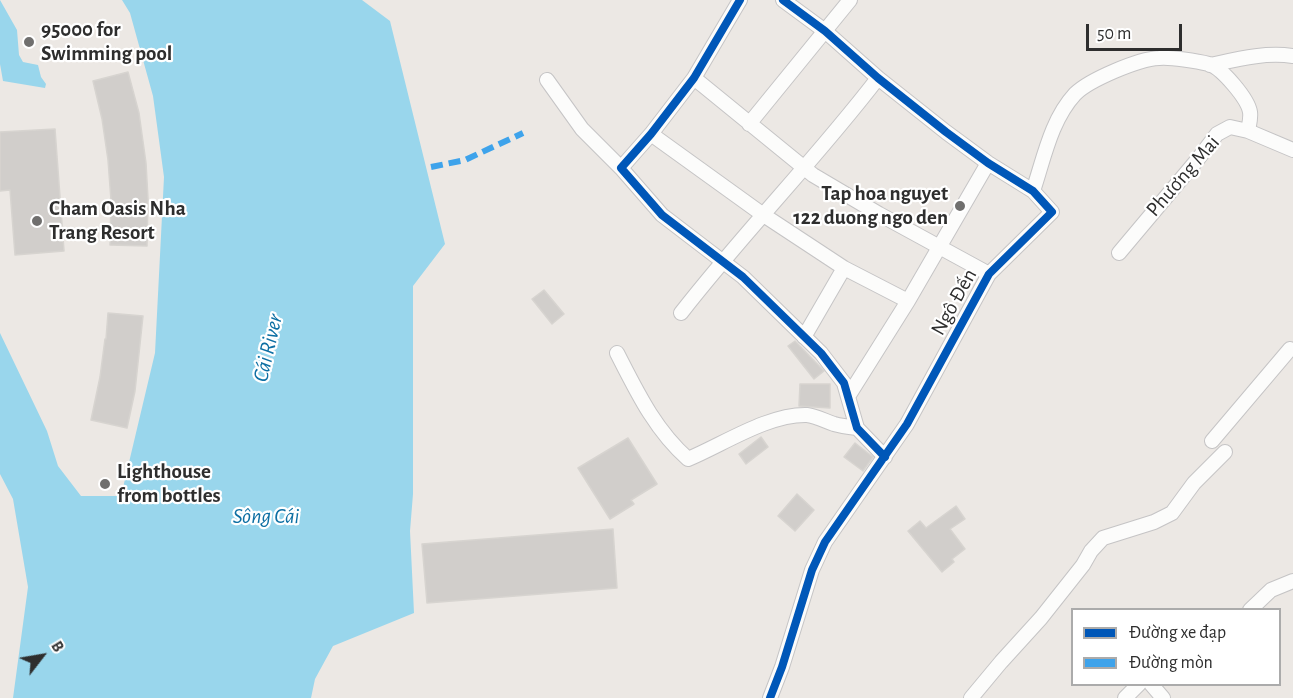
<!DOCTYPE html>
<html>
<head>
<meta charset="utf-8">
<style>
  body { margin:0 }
  #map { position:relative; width:1293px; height:698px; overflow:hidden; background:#ece8e4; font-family:"Alegreya Sans",sans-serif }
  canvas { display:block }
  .legend { position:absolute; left:1071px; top:608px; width:210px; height:78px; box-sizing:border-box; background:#fff; border:2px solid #ababab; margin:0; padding:8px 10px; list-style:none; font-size:18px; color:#2e2e2e }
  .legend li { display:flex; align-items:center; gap:12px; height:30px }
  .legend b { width:30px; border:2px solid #ababab }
  .north { position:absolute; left:12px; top:626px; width:60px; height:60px; -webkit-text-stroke:4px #fff; paint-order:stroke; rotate:59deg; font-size:16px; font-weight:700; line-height:24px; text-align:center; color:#2e2e2e }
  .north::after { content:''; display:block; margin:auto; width:21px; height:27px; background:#2e2e2e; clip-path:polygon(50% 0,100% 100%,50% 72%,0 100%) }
  .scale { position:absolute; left:1086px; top:24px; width:96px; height:27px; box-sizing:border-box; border:3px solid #2e2e2e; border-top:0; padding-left:8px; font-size:18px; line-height:21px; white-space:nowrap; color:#2e2e2e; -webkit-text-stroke:4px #fff; paint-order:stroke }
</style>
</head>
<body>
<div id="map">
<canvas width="1293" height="698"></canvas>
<ul class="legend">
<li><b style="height:8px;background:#0057b8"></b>Đường xe đạp</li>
<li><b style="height:8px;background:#3ea3eb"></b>Đường mòn</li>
</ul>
<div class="north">B</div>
<div class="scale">50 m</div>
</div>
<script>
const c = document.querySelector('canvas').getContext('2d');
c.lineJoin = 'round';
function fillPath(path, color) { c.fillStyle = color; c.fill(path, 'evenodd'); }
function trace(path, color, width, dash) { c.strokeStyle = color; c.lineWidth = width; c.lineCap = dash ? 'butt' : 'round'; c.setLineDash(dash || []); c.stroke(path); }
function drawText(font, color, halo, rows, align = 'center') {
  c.font = font + ' "Alegreya Sans",sans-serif'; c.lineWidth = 4.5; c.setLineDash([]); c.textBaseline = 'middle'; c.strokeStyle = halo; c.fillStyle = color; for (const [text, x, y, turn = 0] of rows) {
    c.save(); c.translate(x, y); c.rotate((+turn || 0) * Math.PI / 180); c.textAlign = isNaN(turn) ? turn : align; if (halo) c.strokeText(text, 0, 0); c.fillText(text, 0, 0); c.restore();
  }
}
fillPath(new Path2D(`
  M0,0L17,30L19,55L23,62L38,65L41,77L46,84L45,88L3,81L0,64Z
  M122,0H362L390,21L445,244L413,286V494L410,531L414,613L333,646L315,679L311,698H13L28,587L13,499L0,474V333L47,431L58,466L81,496H121L155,353L164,177L153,96L130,13Z`), '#99d6ec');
const building = new Path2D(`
  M128,72L139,113L146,163L148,199L147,246L110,245L111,200L108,160L102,119L93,81Z
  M55,129L64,251L15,255L10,190L0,191V132Z
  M544,290L564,314L552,324L532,299Z
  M108,313L143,316L135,391L127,428L91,420L100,377L105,339H106Z
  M795,341L824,371L814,379L788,346Z
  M800,384H830V408L799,406Z
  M761,437L768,447L746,464L739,454Z
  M628,438L657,484L631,500L634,504L610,519L578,468Z
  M855,443L873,457L863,471L844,457Z
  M797,494L814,510L795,531L778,516Z
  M956,506L965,519L950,529L965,549L952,559L954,562L942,572L908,531L920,521L926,528Z
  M613,529L617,588L427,603L422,544Z`);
fillPath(building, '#d1cecb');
trace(building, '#d7d4d0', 1.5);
const minor = new Path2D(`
  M740,0L694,78L651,134L621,168L662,215L743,277L821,353L844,383L857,428L885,457
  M1210,65C1238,59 1265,52 1293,56
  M694,78L813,175L879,214L989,274
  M547,80L582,129L621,168
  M749,124L850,0
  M651,134L762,214L844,268L908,301
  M1033,191C1044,158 1051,120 1075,94C1089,80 1138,59 1159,58C1171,57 1197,61 1209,64C1222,68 1248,99 1250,112C1251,118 1249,125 1248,131
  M1119,253L1198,159L1217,134L1230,127L1248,131L1293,150
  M681,313C744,232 816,159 878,78
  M804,337L844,268
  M617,353C637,392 655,430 688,459C724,444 768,414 807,415C816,416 825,421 834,424C841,426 849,427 857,428
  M849,395L908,301L988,163
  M1212,441L1290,349
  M1250,610L1271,590L1293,581
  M1151,684L1163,698
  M770,698L782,667L812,570L825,542L907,424L989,274L1052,212L1033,191L988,163L946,132L878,78L825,31L783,0
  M971,698L1001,662L1041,618L1083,565L1091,551L1103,538L1154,522L1172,513L1194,483L1225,452
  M1125,698L1139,684`);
trace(minor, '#c5c4c5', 16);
trace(minor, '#fcfcfb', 14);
trace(new Path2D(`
  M431,167L465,160L523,133`), '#3ea3eb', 6, [12, 6]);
trace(new Path2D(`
  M740,0L694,78L651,134L621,168L662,215L743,277L821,353L844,383L857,428L885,457
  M770,698L782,667L812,570L825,542L907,424L989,274L1052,212L1033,191L988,163L946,132L878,78L825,31L783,0`), '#0057b8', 8);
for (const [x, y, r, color] of [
  [29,42,6,"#706f6e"],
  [960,206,6,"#706f6e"],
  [37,221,6,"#706f6e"],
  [105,484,6,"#706f6e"]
]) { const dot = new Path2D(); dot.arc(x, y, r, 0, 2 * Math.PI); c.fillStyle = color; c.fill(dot); trace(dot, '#fff', 2); }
drawText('bold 21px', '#2e2e2e', '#fff', [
  ["95000 for",41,30],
  ["Swimming pool",41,54],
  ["Tap hoa nguyet",948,194,"right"],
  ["122 duong ngo den",948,218,"right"],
  ["Cham Oasis Nha",49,209],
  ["Trang Resort",49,233],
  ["Lighthouse",117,472],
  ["from bottles",117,496]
], 'left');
drawText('21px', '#2e2e2e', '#fff', [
  ["Phương Mai",1183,176,-49],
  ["Ngô Đến",954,302,-61]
]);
drawText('italic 22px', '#0d6fa3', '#fff', [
  ["Cái River",268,348,-77],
  ["Sông Cái",266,516]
]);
</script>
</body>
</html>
